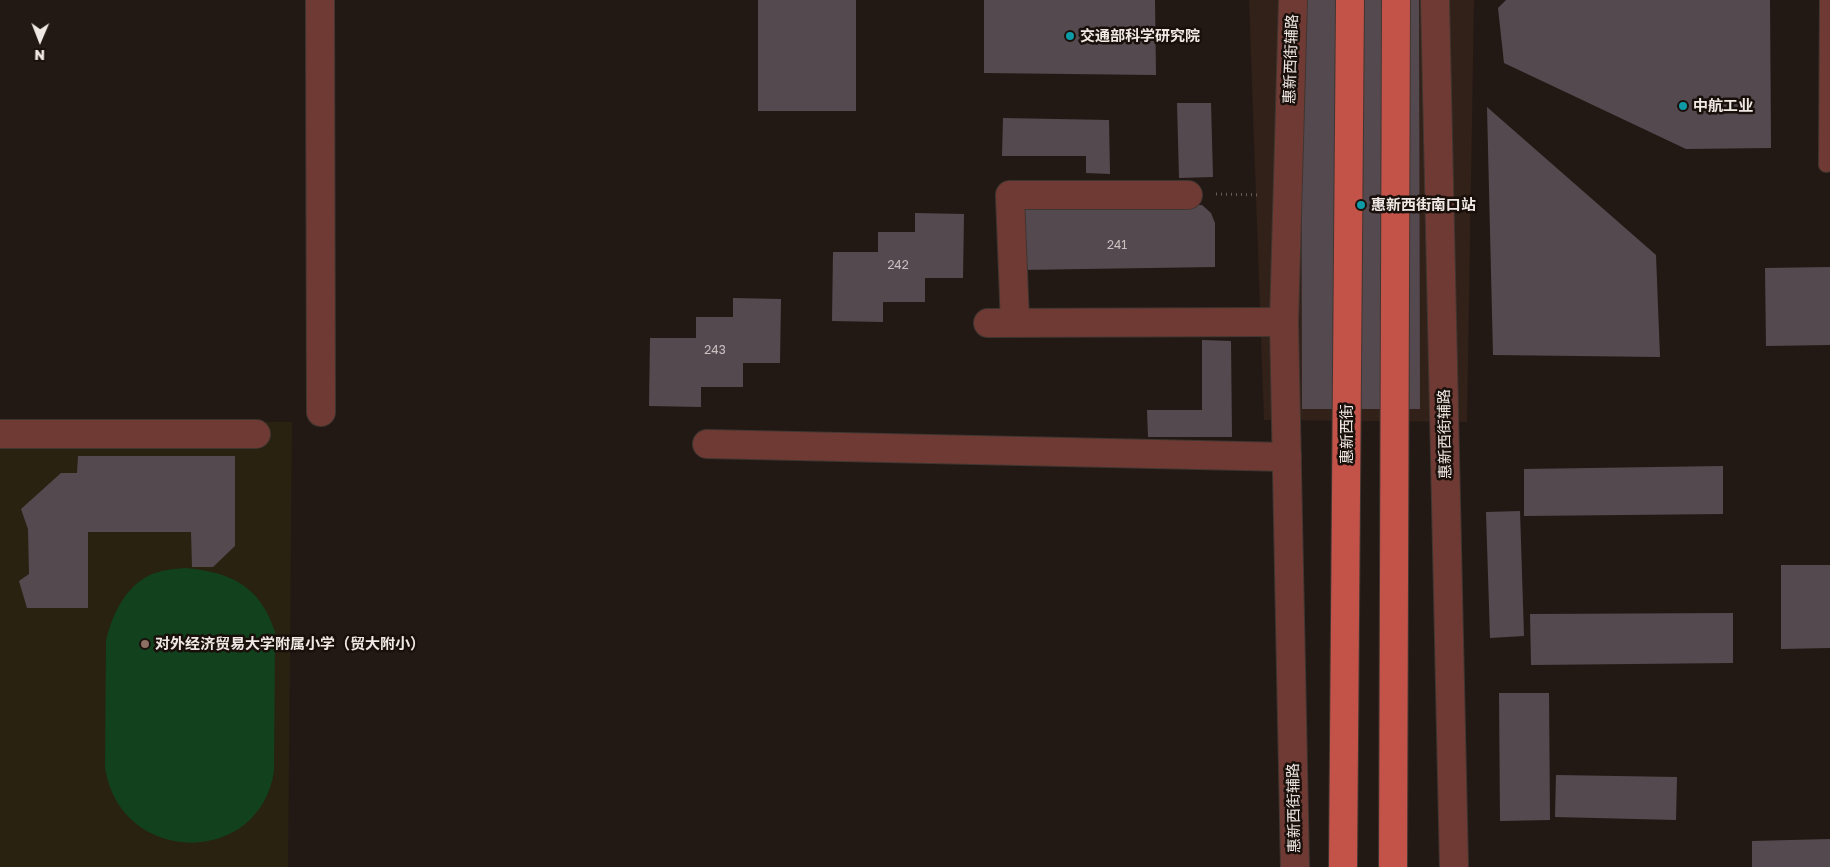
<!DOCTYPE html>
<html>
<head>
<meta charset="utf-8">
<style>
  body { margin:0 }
  #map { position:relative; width:1830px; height:867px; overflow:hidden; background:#231914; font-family:"Golos Text",sans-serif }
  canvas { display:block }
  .north { position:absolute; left:15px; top:15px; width:50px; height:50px; -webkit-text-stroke:4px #1a100b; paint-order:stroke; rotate:181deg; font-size:14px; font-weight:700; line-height:20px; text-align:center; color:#f0e8e5 }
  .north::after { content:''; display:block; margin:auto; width:18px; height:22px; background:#f0e8e5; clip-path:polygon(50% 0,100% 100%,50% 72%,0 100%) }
</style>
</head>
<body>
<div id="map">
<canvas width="1830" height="867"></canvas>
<div class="north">N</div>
</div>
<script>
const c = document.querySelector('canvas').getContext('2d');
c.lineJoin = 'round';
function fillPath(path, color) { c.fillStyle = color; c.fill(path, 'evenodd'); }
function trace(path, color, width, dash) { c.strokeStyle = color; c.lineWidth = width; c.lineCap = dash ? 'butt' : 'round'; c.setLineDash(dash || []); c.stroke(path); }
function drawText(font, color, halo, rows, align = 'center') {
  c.font = font + ' "Golos Text","Noto Sans SC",sans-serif'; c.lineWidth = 5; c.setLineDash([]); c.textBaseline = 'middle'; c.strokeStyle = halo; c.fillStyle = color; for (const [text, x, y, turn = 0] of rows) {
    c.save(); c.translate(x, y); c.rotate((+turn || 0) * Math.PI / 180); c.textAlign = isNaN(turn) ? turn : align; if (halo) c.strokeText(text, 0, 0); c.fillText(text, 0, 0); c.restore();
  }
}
fillPath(new Path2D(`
  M1249,0H1474L1467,422L1264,420Z`), '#312119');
fillPath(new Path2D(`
  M0,420L292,422L288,867H0Z`), '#292211');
fillPath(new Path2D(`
  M185,568C231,572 260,586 275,632L274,771C260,867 121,867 105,768L106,641C112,615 125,587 150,575C161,570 174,569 185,568Z`), '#11421d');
fillPath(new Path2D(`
  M758,0H856V111H758Z
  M984,0H1155L1156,75L984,73Z
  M1301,0H1419L1420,409H1302Z
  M1506,0H1770L1771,148L1686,149L1504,63L1498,8Z
  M1177,103H1211L1213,177L1179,178Z
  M1487,107L1656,255L1660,357L1493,355Z
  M1003,118L1109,120L1110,174L1086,173V156H1002Z
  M1202,205L1211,213L1215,223V267L1020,270L1019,209Z
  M915,213L964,214L963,278H925V302H883V322L832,321L833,252H878V232H915Z
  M1830,267V345L1766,346L1765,268Z
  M733,298L781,299L780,363H743V387H701V407L649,406L650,338H696V317H733Z
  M1202,340L1231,341L1232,437H1148L1147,410H1202Z
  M78,456H235V546L213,567H192L191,532H88V608H27L19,581L29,574L28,529L21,509L61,473H77Z
  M1723,466V514L1524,516V469Z
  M1520,511L1524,636L1490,638L1486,512Z
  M1781,565H1830V648L1781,649Z
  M1733,613V663L1531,665L1530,614Z
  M1499,693H1549L1550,820L1500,821Z
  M1556,775L1677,777L1676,820L1555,817Z
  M1830,839V867H1752V841Z`), '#554950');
const service = new Path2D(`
  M1826,165L1827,0`);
const minor = new Path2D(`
  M320,0L321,412
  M988,323L1284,322
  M1015,323L1010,195H1188
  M0,434H256
  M707,444L1287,457`);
const tertiary = new Path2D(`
  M1293,0L1284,322L1295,867
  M1435,0L1454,867`);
const primary = new Path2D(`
  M1343,867L1350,0
  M1393,867L1396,0`);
trace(service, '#403631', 16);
trace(minor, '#403631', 30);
trace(tertiary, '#403631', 30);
trace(primary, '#403631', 30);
trace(new Path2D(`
  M1216,194L1259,195`), '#655c57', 3, [1, 4]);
trace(service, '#703a34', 14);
trace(minor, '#703a34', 28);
trace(tertiary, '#703a34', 28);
trace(primary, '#c35249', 28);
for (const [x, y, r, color] of [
  [1070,36,5,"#0f9aa8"],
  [1683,106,5,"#0f9aa8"],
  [1361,205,5,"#0f9aa8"],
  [145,644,5,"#8d6e63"]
]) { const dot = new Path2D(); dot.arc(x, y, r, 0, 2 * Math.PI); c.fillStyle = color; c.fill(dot); trace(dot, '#1a100b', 2); }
drawText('12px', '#c9c0c0', null, [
  ["241",1117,245],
  ["242",898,265],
  ["243",715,350]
]);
drawText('bold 15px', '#f0e8e5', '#1a100b', [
  ["交通部科学研究院",1080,36],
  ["中航工业",1693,106],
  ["惠新西街南口站",1371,205],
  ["对外经济贸易大学附属小学（贸大附小）",155,644]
], 'left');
drawText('15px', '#f0e8e5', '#1a100b', [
  ["惠新西街辅路",1291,59,-88],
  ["惠新西街",1347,434,-90],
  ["惠新西街辅路",1445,434,-91],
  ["惠新西街辅路",1294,808,-91]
]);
</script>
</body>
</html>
